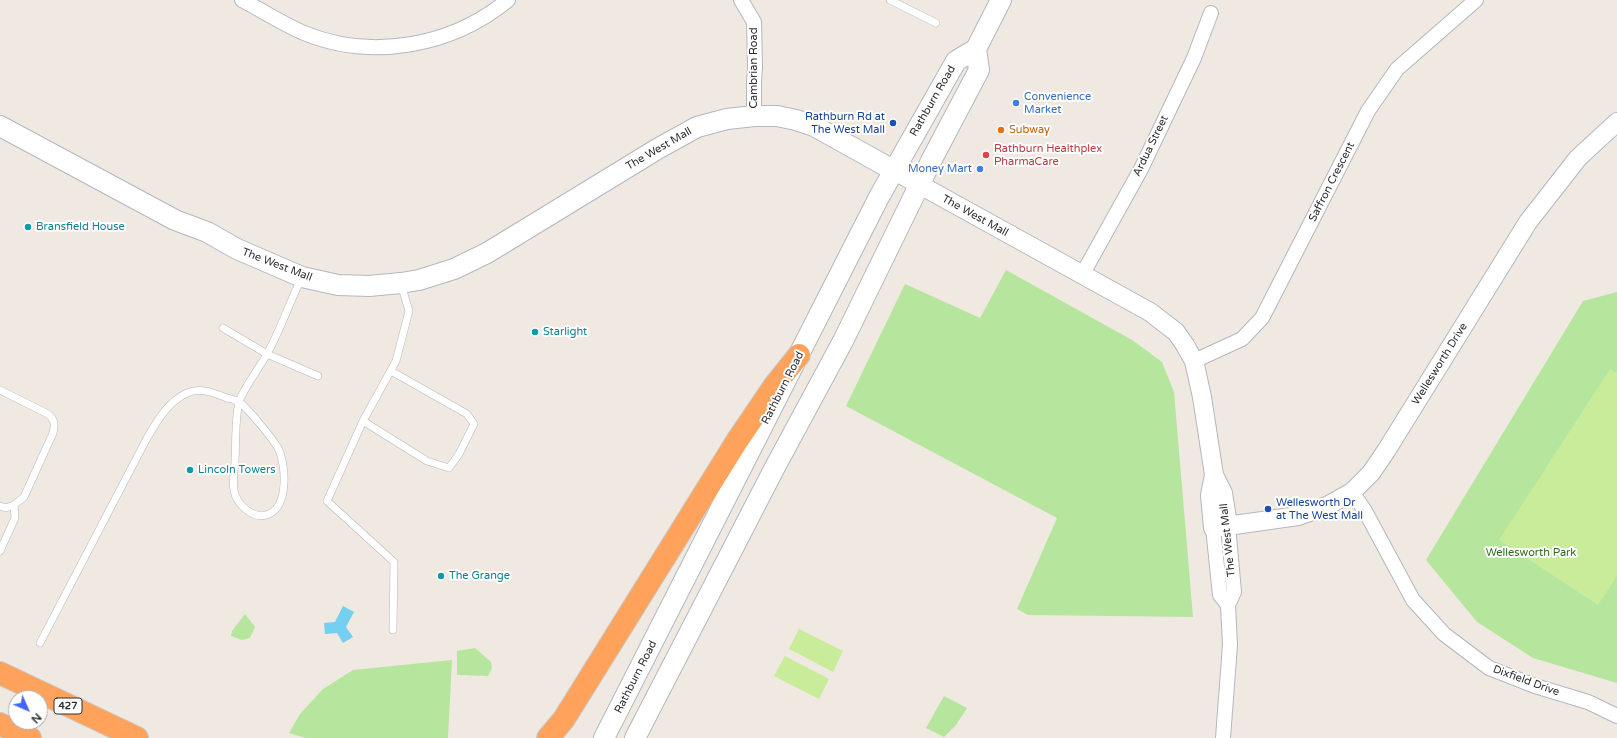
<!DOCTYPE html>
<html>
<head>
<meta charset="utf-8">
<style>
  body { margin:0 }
  #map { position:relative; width:1617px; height:738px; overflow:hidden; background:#efe9e1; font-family:"Varela Round",sans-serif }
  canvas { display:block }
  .north { position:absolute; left:8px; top:690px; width:40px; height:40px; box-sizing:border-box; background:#fff; border:1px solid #ababab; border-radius:50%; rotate:135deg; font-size:11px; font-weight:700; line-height:16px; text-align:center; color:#2e2e2e }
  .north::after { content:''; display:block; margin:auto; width:14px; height:18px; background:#4264fb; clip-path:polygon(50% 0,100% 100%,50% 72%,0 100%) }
</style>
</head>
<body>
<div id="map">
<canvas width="1617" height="738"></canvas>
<div class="north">N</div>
</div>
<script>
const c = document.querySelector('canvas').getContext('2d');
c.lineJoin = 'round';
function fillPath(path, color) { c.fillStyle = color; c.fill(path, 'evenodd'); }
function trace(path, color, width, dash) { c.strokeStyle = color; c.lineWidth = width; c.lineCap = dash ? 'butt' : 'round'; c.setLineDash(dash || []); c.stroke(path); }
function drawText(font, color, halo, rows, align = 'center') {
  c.font = font + ' "Varela Round",sans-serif'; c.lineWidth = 4; c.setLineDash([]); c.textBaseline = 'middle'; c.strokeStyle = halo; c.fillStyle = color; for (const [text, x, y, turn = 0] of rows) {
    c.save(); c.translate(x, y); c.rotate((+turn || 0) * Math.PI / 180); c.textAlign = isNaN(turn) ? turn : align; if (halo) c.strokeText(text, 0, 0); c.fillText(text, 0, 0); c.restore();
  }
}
fillPath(new Path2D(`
  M1006,270L1132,340L1162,362L1174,392L1193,617L1028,615L1017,609L1057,518L846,406L905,284L980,318Z
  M1617,292V683L1533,658L1477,622L1426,560L1583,301Z
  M245,614L255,627L250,638L242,640L231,636L232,631Z
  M475,648L491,662L492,668L488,676L457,675V651Z
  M452,660L448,738H306L289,733L300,714L323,689L353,670Z
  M944,696L967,708L956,725L944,737L926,728Z`), '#b6e59e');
fillPath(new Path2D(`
  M1610,369L1617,373V576L1598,605L1499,540Z
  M799,629L843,651L833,672L789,649Z
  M785,656L829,679L819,699L774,676Z`), '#c9ec9a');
fillPath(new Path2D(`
  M343,606L354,612L346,627L353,637L343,643L337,633L325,634L324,623L335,622Z`), '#75cff0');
const service = new Path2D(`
  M890,0L936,23
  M223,328L267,354L318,376
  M391,371L467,414L474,424L459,454L449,468L427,461L363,421L396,361L409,311L401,284
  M0,390L48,414C55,420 55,424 53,433L24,497L14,505L6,508L0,506
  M363,421L327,501L394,562L393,630
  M0,551L15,518L14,505
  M40,643L146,440C156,423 167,402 187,393C200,387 214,393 227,398C231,399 236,400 239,402C247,407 272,438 278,448C286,464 289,505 269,514C254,521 236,504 234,490C232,481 235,469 235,460C236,443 235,418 239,402C241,393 260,366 266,356C280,331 289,304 301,279`);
const minor = new Path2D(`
  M242,0C263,11 283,24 304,33C372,61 452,46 508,0
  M741,0L754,22L755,67L754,82V116
  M1082,275L1141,169L1194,58L1211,13
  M1194,361L1242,339L1262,318L1368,111L1397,69L1476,0
  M1352,492L1365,511L1413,600L1444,634L1489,668L1535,686L1588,702L1617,716
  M1213,528L1220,595L1228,605
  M1223,738L1230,645L1228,605L1234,592L1228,525`);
const tertiary = new Path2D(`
  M893,170L1150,312L1176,332L1185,345L1194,361L1202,397L1214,475L1223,493L1228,525
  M1214,475L1210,495L1213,528L1298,516L1327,506L1352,492L1371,473L1386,451L1528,222L1578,158L1617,122`);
const secondary = new Path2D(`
  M0,126L175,220L207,232L237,249L302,277L338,285L369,286L401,283L419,280L454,269L487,253L659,148L697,127L727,119L754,116H777L796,120L814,126L893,170
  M604,738L879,197L956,61L976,49L1001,0
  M635,738L774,469L843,341L931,161L979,70L976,49`);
const motorway = new Path2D(`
  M0,673L137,738
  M0,724L30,738
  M548,738L564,719L737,441L775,385L799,355`);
trace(service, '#b4b7c1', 8);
trace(minor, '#b4b7c1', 16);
trace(tertiary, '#b4b7c1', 20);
trace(secondary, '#b4b7c1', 22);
trace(motorway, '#c9c9c9', 24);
trace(service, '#fff', 7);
trace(minor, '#fff', 14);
trace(tertiary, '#fff', 18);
trace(secondary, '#fff', 20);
trace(motorway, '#ffa35c', 22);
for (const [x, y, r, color] of [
  [1016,103,4,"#3f7fe0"],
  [893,123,4,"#1a4fb4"],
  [1001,130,4,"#e8710a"],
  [986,155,4,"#e0444e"],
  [980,169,4,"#3f7fe0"],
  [28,227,4,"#0f9aa8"],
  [535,332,4,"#0f9aa8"],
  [190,470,4,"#0f9aa8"],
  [1268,509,4,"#1a4fb4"],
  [441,576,4,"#0f9aa8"]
]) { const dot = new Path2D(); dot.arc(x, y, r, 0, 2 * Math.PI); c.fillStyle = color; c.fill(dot); trace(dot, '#fff', 1.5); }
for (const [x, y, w] of [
  [68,706,28]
]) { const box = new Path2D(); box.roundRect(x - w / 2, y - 8, w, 16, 3); c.fillStyle = '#fff'; c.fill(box); trace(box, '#2e2e2e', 1); }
drawText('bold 10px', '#2e2e2e', null, [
  ["427",68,706]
]);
drawText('11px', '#2e2e2e', '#fff', [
  ["Cambrian Road",754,68,-90],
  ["Rathburn Road",933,101,-60],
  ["Ardua Street",1151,146,-64],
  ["The West Mall",659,149,-30],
  ["Saffron Crescent",1332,182,-63],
  ["The West Mall",975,216,29],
  ["The West Mall",277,265,21],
  ["Wellesworth Drive",1440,364,-58],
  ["Rathburn Road",783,388,-63],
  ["The West Mall",1228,540,-96],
  ["Rathburn Road",636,677,-63],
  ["Dixfield Drive",1526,681,20]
]);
drawText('11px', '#366cbe', '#fff', [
  ["Convenience",1024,97],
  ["Market",1024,110],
  ["Money Mart",972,169,"right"]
], 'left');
drawText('11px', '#164399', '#fff', [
  ["Rathburn Rd at",885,117],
  ["The West Mall",885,130],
  ["Wellesworth Dr",1276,503,"left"],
  ["at The West Mall",1276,516,"left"]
], 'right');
drawText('11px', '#c56008', '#fff', [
  ["Subway",1009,130]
], 'left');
drawText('11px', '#be3a42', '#fff', [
  ["Rathburn Healthplex",994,149],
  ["PharmaCare",994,162]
], 'left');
drawText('11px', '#0d838f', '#fff', [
  ["Bransfield House",36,227],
  ["Starlight",543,332],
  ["Lincoln Towers",198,470],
  ["The Grange",449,576]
], 'left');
drawText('11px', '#2c6e1b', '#fff', [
  ["Wellesworth Park",1531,553]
]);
</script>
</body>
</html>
